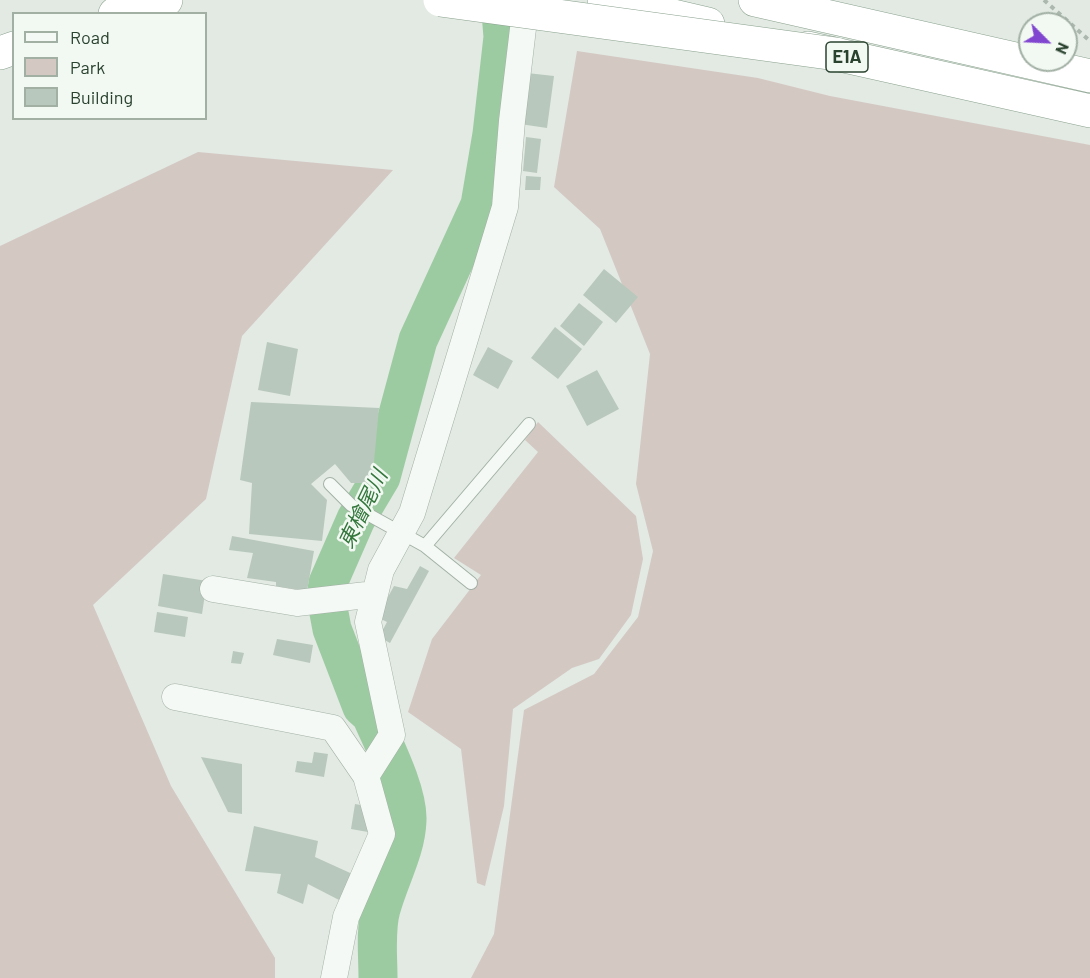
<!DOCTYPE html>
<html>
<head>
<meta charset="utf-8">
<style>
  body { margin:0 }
  #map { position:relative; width:1090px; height:978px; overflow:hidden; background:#e2eae3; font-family:Barlow,sans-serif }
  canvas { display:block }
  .legend { position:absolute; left:12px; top:12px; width:195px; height:108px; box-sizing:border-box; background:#f2f8f2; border:2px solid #a2b0a4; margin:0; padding:8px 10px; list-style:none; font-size:18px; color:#2a432f }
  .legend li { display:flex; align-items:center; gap:12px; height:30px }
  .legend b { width:30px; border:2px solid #a2b0a4 }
  .north { position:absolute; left:1018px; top:12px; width:60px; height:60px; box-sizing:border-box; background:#f2f8f2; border:2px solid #a2b0a4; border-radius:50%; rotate:114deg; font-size:16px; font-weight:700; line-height:24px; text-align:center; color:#2a432f }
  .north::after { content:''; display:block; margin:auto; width:21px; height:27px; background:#8046d0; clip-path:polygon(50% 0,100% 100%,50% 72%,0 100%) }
</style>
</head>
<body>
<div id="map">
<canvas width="1090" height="978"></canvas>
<ul class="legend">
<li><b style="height:8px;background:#f5f9f5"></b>Road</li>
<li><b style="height:16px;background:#d4c8c3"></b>Park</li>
<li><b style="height:16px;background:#b9c8bc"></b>Building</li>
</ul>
<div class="north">N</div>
</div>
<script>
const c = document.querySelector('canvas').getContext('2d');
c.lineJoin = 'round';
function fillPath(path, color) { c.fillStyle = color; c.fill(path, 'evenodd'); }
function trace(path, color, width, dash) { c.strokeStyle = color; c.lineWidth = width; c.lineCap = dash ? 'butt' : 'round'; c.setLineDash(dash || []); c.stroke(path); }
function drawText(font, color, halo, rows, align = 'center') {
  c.font = font + ' Barlow,"Noto Sans JP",sans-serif'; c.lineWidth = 5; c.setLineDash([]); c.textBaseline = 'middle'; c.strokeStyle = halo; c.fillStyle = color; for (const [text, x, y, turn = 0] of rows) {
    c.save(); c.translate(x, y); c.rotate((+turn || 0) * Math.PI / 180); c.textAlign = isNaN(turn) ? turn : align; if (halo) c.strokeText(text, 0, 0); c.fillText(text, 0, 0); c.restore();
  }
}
fillPath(new Path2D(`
  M577,51L758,78L830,96L1090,145V978H471L494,934L524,710L594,674L638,617L653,551L636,484L650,354L600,229L554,187Z
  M198,152L393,170L242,336L206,499L93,605L171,786L275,958V978H0V246Z
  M538,422L636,516L643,559L631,615L599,659L572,668L513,709L504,806L485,886L477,883L461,749L408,712L432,639L481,575L454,558L538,452L525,440Z`), '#d4c8c3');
trace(new Path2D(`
  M378,978C378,956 375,930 381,909C389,879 406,851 407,820C408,791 383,743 371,715L362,707L332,629L326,597L328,583L356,519L381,477L418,340L480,205L492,134L503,37L500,0`), '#9dcba1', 39);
fillPath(new Path2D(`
  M527,73L554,76L547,128L520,124Z
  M526,137L541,139L537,173L523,171Z
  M526,176L541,177L540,190H525Z
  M604,269L638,297L616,323L583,295Z
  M579,303L603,322L584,346L560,326Z
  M555,327L582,349L558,379L531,358Z
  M267,342L298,349L290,396L258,390Z
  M488,347L513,361L498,389L473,375Z
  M597,370L619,409L587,426L566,386Z
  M251,402L379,408L372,483H351L335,464L311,484L327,500L322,541L249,534L252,483L240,480Z
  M232,536L314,551L307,591L276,586V582L247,578L253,553L229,550Z
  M420,566L429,571L390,643L379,637L387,622L377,617L394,586L407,589Z
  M163,574L207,581L202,614L158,606Z
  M157,612L188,617L185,637L154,632Z
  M277,639L313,645L310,663L273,655Z
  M233,651L244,653L241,664L231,663Z
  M314,752L328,754L324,777L295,772L297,761L312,763Z
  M201,757L242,764V814L228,812Z
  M355,804L372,807L368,832L351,829Z
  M254,826L318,841L315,857L359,877L341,901L308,884L303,904L277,893L281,874L245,871Z`), '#b9c8bc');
const service = new Path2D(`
  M330,484L351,505L425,546
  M471,583L425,546L529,424`);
const minor = new Path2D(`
  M213,589L297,603L375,594
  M175,697L333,728L366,776L382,834L346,917L334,978
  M366,776L392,735L368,622L381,570L412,513L505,207L512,121L524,20L517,0`);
const motorway = new Path2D(`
  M604,0L708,24
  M755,0L1090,76
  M115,14L166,0
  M808,48L1090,111
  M0,53L14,48`);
trace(service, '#a3b1a6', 14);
trace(minor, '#a3b1a6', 27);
trace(motorway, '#89a18d', 34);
trace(new Path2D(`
  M1044,0L1090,41`), '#acb7ae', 4, [4.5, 4.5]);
trace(service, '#f5f9f5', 12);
trace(minor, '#f5f9f5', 26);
trace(motorway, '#fff', 33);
const motorwayBridge = new Path2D(`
  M440,0L836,54`);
trace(motorwayBridge, '#89a18d', 34, []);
trace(motorwayBridge, '#fff', 33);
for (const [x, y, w] of [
  [847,57,42]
]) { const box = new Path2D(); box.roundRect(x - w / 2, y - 15, w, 30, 4.5); c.fillStyle = '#f2f8f2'; c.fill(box); trace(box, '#2a432f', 1.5); }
drawText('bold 18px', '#2a432f', null, [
  ["E1A",847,57]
]);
drawText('italic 21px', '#33773c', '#f2f8f2', [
  ["東檜尾川",363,509,-64]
]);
</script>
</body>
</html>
